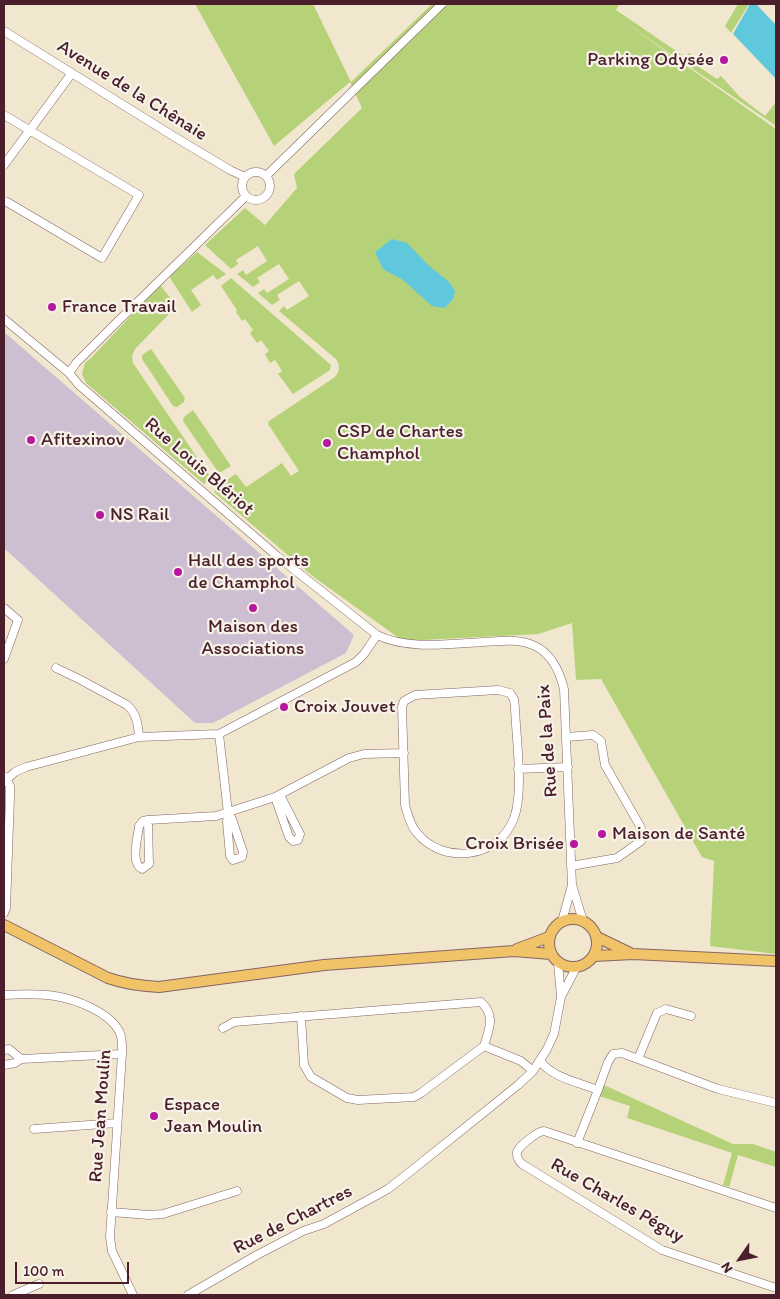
<!DOCTYPE html>
<html>
<head>
<meta charset="utf-8">
<style>
  body { margin:0 }
  #map { position:relative; width:780px; height:1299px; overflow:hidden; background:#f1e6ce; font-family:Itim,sans-serif }
  canvas { display:block }
  .frame { position:absolute; inset:0; border:5px solid #4a1f2b; pointer-events:none }
  .north { position:absolute; left:715px; top:1234px; width:50px; height:50px; -webkit-text-stroke:4px #f7f3e8; paint-order:stroke; rotate:237deg; font-size:14px; font-weight:700; line-height:20px; text-align:center; color:#4a1f2b }
  .north::after { content:''; display:block; margin:auto; width:18px; height:22px; background:#4a1f2b; clip-path:polygon(50% 0,100% 100%,50% 72%,0 100%) }
  .scale { position:absolute; left:15px; top:1262px; width:114px; height:22px; box-sizing:border-box; border:2px solid #4a1f2b; border-top:0; padding-left:6px; font-size:15px; line-height:18px; white-space:nowrap; color:#4a1f2b; -webkit-text-stroke:4px #f7f3e8; paint-order:stroke }
</style>
</head>
<body>
<div id="map">
<canvas width="780" height="1299"></canvas>
<div class="frame"></div>
<div class="north">N</div>
<div class="scale">100 m</div>
</div>
<script>
const c = document.querySelector('canvas').getContext('2d');
c.lineJoin = 'round';
function fillPath(path, color) { c.fillStyle = color; c.fill(path, 'evenodd'); }
function trace(path, color, width, dash) { c.strokeStyle = color; c.lineWidth = width; c.lineCap = dash ? 'butt' : 'round'; c.setLineDash(dash || []); c.stroke(path); }
function drawText(font, color, halo, rows, align = 'center') {
  c.font = font + ' Itim,sans-serif'; c.lineWidth = 4.5; c.setLineDash([]); c.textBaseline = 'middle'; c.strokeStyle = halo; c.fillStyle = color; for (const [text, x, y, turn = 0] of rows) {
    c.save(); c.translate(x, y); c.rotate((+turn || 0) * Math.PI / 180); c.textAlign = isNaN(turn) ? turn : align; if (halo) c.strokeText(text, 0, 0); c.fillText(text, 0, 0); c.restore();
  }
}
fillPath(new Path2D(`
  M4,332L354,635L346,653L213,723H195L4,548Z`), '#cebed1');
fillPath(new Path2D(`
  M195,4H313L351,82L432,4H617L619,5L616,10L685,57L689,53L696,58L693,63L717,79L721,76L740,97L765,116L776,102V126L617,17L776,129V954L710,946L714,861L702,857L601,679L576,680L572,623L538,634L403,641L311,575L214,492L216,487L236,474L246,487L282,463L291,476L299,471L268,424L269,421L335,377C340,371 340,365 336,359L279,311L284,306L287,310L309,296L299,281L277,295L280,300L272,305L258,293L264,289L267,293L289,279L279,264L257,278L260,282L253,287L237,274L243,270L246,275L267,261L258,246L236,260L238,264L231,269L205,245L245,208L265,225L297,188L294,174L362,108L350,82L274,146Z
  M738,4H749L731,33L725,26Z
  M197,252L226,274L217,280L213,275L191,290L201,305L192,312L170,278L171,275Z
  M231,278L331,365L330,370L293,394L278,374L282,371L275,360L270,363L265,354L269,351L261,340L257,343L250,333L253,330L245,319L242,321L236,312L237,310L221,286Z
  M160,285L172,300L173,310L135,349L132,356L133,363L211,478L204,484L86,383L82,374L85,363L91,358Z
  M151,349L185,398L184,402L177,407L173,406L142,359V355Z
  M193,410L231,466L221,472H218L183,421L184,417Z
  M604,1085L733,1144H753L776,1152V1167L738,1155L729,1187L723,1185L732,1153L627,1118L630,1106L599,1096Z`), '#b6d278');
fillPath(new Path2D(`
  M750,4H756L776,25V79L733,34Z
  M392,239L407,243L427,264L449,282L455,291L453,299L445,308L432,306L403,280L383,269L375,252Z`), '#60c8dd');
const minor = new Path2D(`
  M4,31L178,139L230,170L245,177
  M4,115L139,195L102,258L7,202
  M4,165L72,73
  M242 186a14 14 0 1 1 28 0a14 14 0 1 1-28 0Z
  M266,176L442,4
  M4,319L69,373L79,385L277,556L377,635C408,650 449,644 483,642C500,641 518,638 535,646C552,654 560,673 564,689L572,885L583,921
  M69,373L76,363L111,328L246,196
  M4,608L18,620L4,659
  M56,668L79,679L127,705C137,714 138,724 139,737
  M498,690L510,693L514,699L515,708C516,737 524,792 514,818C499,859 443,865 417,833C410,825 408,815 405,805L402,707L404,701L415,695Z
  M219,734L228,813L227,822L230,856L233,860L242,857L243,852L232,819L228,813
  M566,737L593,735L601,741L605,765L640,826L643,834L641,841L617,858L571,866
  M518,769L568,767
  M7,779L15,772L26,767L139,737L219,734L356,662L364,654L377,635
  M275,797L289,837L293,841L298,840L300,834L280,795
  M148,820L149,864L142,869C130,863 138,837 139,826L143,821L148,820L216,816L275,797L349,758L364,754L404,753
  M4,913L6,908L10,797V786L5,777
  M562,921L572,885
  M558,963L561,996
  M4,995C21,994 38,993 55,996C75,999 109,1012 119,1031C123,1038 122,1046 122,1054L110,1237L112,1251L133,1295
  M301,1016L304,1065L311,1077L347,1098L358,1100L414,1097L421,1093L484,1046L521,1061L533,1071
  M223,1028L234,1022L481,1002C496,1016 489,1029 484,1046
  M4,1050L9,1049L21,1059
  M638,1059L657,1013L666,1009L691,1016
  M540,1061C553,1078 578,1082 598,1090L577,1143
  M4,1065L15,1063L21,1059L122,1054
  M598,1090L608,1062L613,1054L622,1053L718,1089L776,1103
  M34,1129L117,1123
  M776,1208L544,1131C538,1131 522,1144 518,1150C515,1155 519,1161 522,1164L662,1250L776,1288
  M111,1212L149,1215L163,1214L237,1191
  M13,1295L39,1284
  M188,1295L257,1255L303,1231L324,1224L388,1189L411,1171L518,1085L533,1071L547,1049L554,1034L561,997L576,968`);
const major = new Path2D(`
  M549 943a24 24 0 1 1 48 0a24 24 0 1 1-48 0Z
  M4,925L108,978C125,984 141,986 159,987L324,965L514,951L551,954
  M597,937L632,954
  M517,949L549,937
  M594,956L633,954L776,961`);
trace(minor, '#846564', 9);
trace(major, '#846564', 12);
trace(minor, '#fff', 8);
trace(major, '#f1c369', 10);
for (const [x, y, r, color] of [
  [724,60,5,"#b5179e"],
  [52,307,5,"#b5179e"],
  [31,440,5,"#b5179e"],
  [327,443,5,"#b5179e"],
  [100,515,5,"#b5179e"],
  [178,572,5,"#b5179e"],
  [253,608,5,"#b5179e"],
  [284,707,5,"#b5179e"],
  [602,834,5,"#b5179e"],
  [574,844,5,"#b5179e"],
  [154,1116,5,"#b5179e"]
]) { const dot = new Path2D(); dot.arc(x, y, r, 0, 2 * Math.PI); c.fillStyle = color; c.fill(dot); trace(dot, '#f7f3e8', 2); }
drawText('19px', '#4a1f2b', '#f7f3e8', [
  ["Parking Odysée",714,60,"right"],
  ["France Travail",62,307],
  ["CSP de Chartes",337,432],
  ["Champhol",337,454],
  ["Afitexinov",41,440],
  ["NS Rail",110,515],
  ["Hall des sports",188,561],
  ["de Champhol",188,583],
  ["Maison des",253,627,"center"],
  ["Associations",253,649,"center"],
  ["Croix Jouvet",294,707],
  ["Maison de Santé",612,834],
  ["Croix Brisée",564,844,"right"],
  ["Espace",164,1105],
  ["Jean Moulin",164,1127]
], 'left');
drawText('19px', '#4a1f2b', '#f7f3e8', [
  ["Avenue de la Chênaie",132,91,32],
  ["Rue Louis Blériot",199,467,41],
  ["Rue de la Paix",548,741,-94],
  ["Rue Jean Moulin",101,1116,-86],
  ["Rue Charles Péguy",617,1201,30],
  ["Rue de Chartres",293,1220,-27]
]);
</script>
</body>
</html>
